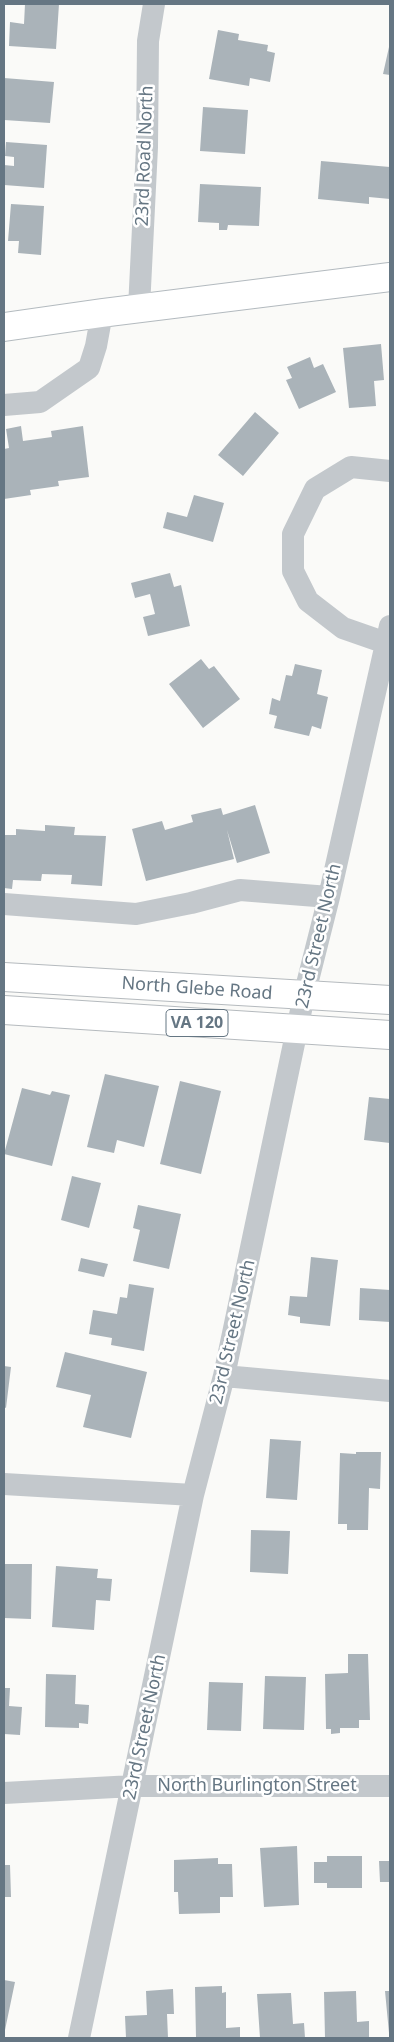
<!DOCTYPE html>
<html>
<head>
<meta charset="utf-8">
<style>
  body { margin:0 }
  #map { position:relative; width:394px; height:2042px; overflow:hidden; background:#fafaf8; font-family:"Noto Sans",sans-serif }
  canvas { display:block }
  .frame { position:absolute; inset:0; border:5px solid #657683; pointer-events:none }
</style>
</head>
<body>
<div id="map">
<canvas width="394" height="2042"></canvas>
<div class="frame"></div>
</div>
<script>
const c = document.querySelector('canvas').getContext('2d');
c.lineJoin = 'round';
function fillPath(path, color) { c.fillStyle = color; c.fill(path, 'evenodd'); }
function trace(path, color, width, dash) { c.strokeStyle = color; c.lineWidth = width; c.lineCap = dash ? 'butt' : 'round'; c.setLineDash(dash || []); c.stroke(path); }
function drawText(font, color, halo, rows, align = 'center') {
  c.font = font + ' "Noto Sans",sans-serif'; c.lineWidth = 5; c.setLineDash([]); c.textBaseline = 'middle'; c.strokeStyle = halo; c.fillStyle = color; for (const [text, x, y, turn = 0] of rows) {
    c.save(); c.translate(x, y); c.rotate((+turn || 0) * Math.PI / 180); c.textAlign = isNaN(turn) ? turn : align; if (halo) c.strokeText(text, 0, 0); c.fillText(text, 0, 0); c.restore();
  }
}
fillPath(new Path2D(`
  M25,4H59L56,49L9,46L10,22L24,24Z
  M218,30L239,34L238,40L268,45L267,51L275,53L270,82L250,78L249,86L209,79Z
  M389,47H390V75L383,74Z
  M4,78L54,82L50,123L4,120Z
  M203,107L248,110L245,154L200,151Z
  M6,142L47,145L44,188L4,185V165L14,166V157L5,156Z
  M321,161L390,167V199L369,197V204L318,199Z
  M200,184L261,187L259,226L228,225L227,230H219V223L198,222Z
  M11,204L44,206L41,255L18,253L19,241H8Z
  M381,344L384,380L374,381L376,406L349,408L343,348Z
  M310,357L314,368L323,364L336,392L299,409L286,380L292,378L287,367Z
  M255,412L279,433L243,476L218,455Z
  M21,426L23,441L52,437L51,431L83,426L89,477L58,481L59,486L30,490L31,495L4,499V449L9,448L6,429Z
  M194,495L224,503L213,542L163,528L167,512L187,517Z
  M170,573L174,587L181,585L190,626L148,636L143,617L155,614L150,594L135,598L131,583Z
  M201,659L209,669L214,666L240,699L203,728L169,684Z
  M295,664L322,670L317,694L328,697L321,729L312,726L309,736L274,728L277,716L269,714L272,698L280,701L286,675L292,676Z
  M255,805L270,853L237,863L227,830L234,859L146,881L132,829L162,821L165,830L193,822L191,815L221,808L223,815Z
  M45,825L75,827L74,835L106,836L102,886L71,884L72,875L42,874L41,881L13,880L12,889L4,888V835H16V829L45,831Z
  M105,1074L159,1086L144,1147L117,1140L114,1153L87,1147Z
  M180,1081L221,1091L201,1174L160,1164Z
  M22,1088L50,1095L52,1091L70,1095L52,1166L4,1154Z
  M369,1097L390,1099V1143L364,1140Z
  M72,1176L101,1183L89,1228L61,1220Z
  M138,1205L181,1214L169,1269L133,1261L140,1230L133,1228Z
  M311,1257L338,1260L330,1326L300,1323V1317L288,1315L290,1296L307,1297Z
  M81,1258L108,1264L104,1277L78,1271Z
  M129,1284L154,1288L144,1351L111,1345L112,1338L89,1334L93,1310L117,1314L120,1297L127,1298Z
  M360,1288L390,1290V1322L359,1320Z
  M65,1352L147,1372L131,1438L83,1427L91,1395L56,1387Z
  M4,1366L11,1367L6,1408L4,1407Z
  M270,1439L301,1441L297,1500L266,1498Z
  M356,1452H381L380,1489L369,1488L368,1530H347V1524H338L340,1453L356,1454Z
  M251,1530L290,1531L288,1574L250,1572Z
  M4,1564H32L31,1619L4,1618Z
  M56,1566L98,1569L97,1578L112,1579L110,1601L96,1600L94,1630L52,1627Z
  M348,1654H368L370,1720H359V1728H340V1733L331,1734V1729H326L325,1674L348,1673Z
  M46,1674L76,1675L75,1704L89,1705L88,1724L79,1723V1728L45,1727Z
  M265,1676L306,1677L304,1730L263,1729Z
  M209,1682L243,1683L241,1731L207,1730Z
  M4,1688H10L9,1706L22,1707L20,1735L4,1734Z
  M297,1846L299,1905L264,1907L260,1848Z
  M327,1856H362V1888H327V1883H314V1862H327Z
  M218,1858V1864H232L233,1897H220V1913L179,1914L178,1892H174V1860Z
  M379,1861H390V1882H380Z
  M4,1865H10L11,1897H4Z
  M4,1980L15,1982L5,2030H4Z
  M222,1986V1993L226,1992V2028L240,2027V2038H196L195,1987Z
  M173,1989L174,2014H167L168,2038H126L125,2016L147,2015L146,1991Z
  M356,1991L357,2022L369,2021V2038H325L324,1992Z
  M385,1991H390V2033H389Z
  M291,1993L293,2024L304,2023L305,2038H260L257,1994Z`), '#aab3b9');
const secondary = new Path2D(`
  M4,327L102,313L390,277`);
const primary = new Path2D(`
  M4,977L390,1000
  M4,1010L390,1035`);
trace(secondary, '#b3babf', 30);
trace(primary, '#b5babe', 30);
trace(new Path2D(`
  M139,308L147,147L148,41L154,4
  M4,405L40,402L89,368L96,346L102,313
  M386,643L343,628L308,601L293,571V534L315,489L351,467L390,471
  M4,904L136,914L191,903L240,890L329,897
  M224,1376L390,1391
  M4,1484L193,1495
  M4,1793L133,1786H390
  M79,2038L193,1495L224,1376L304,996L329,897L390,626`), '#c3c8cc', 22);
trace(secondary, '#fff', 28);
trace(primary, '#fff', 28);
for (const [x, y, w] of [
  [197,1023,62]
]) { const box = new Path2D(); box.roundRect(x - w / 2, y - 13.5, w, 27, 4); c.fillStyle = '#fff'; c.fill(box); trace(box, '#657683', 1); }
drawText('bold 16px', '#657683', null, [
  ["VA 120",197,1023]
]);
drawText('18px', '#657683', '#fff', [
  ["23rd Road North",145,156,-88],
  ["23rd Street North",319,936,-77],
  ["North Glebe Road",197,989,4],
  ["23rd Street North",233,1332,-77],
  ["23rd Street North",145,1727,-78],
  ["North Burlington Street",257,1786]
]);
</script>
</body>
</html>
